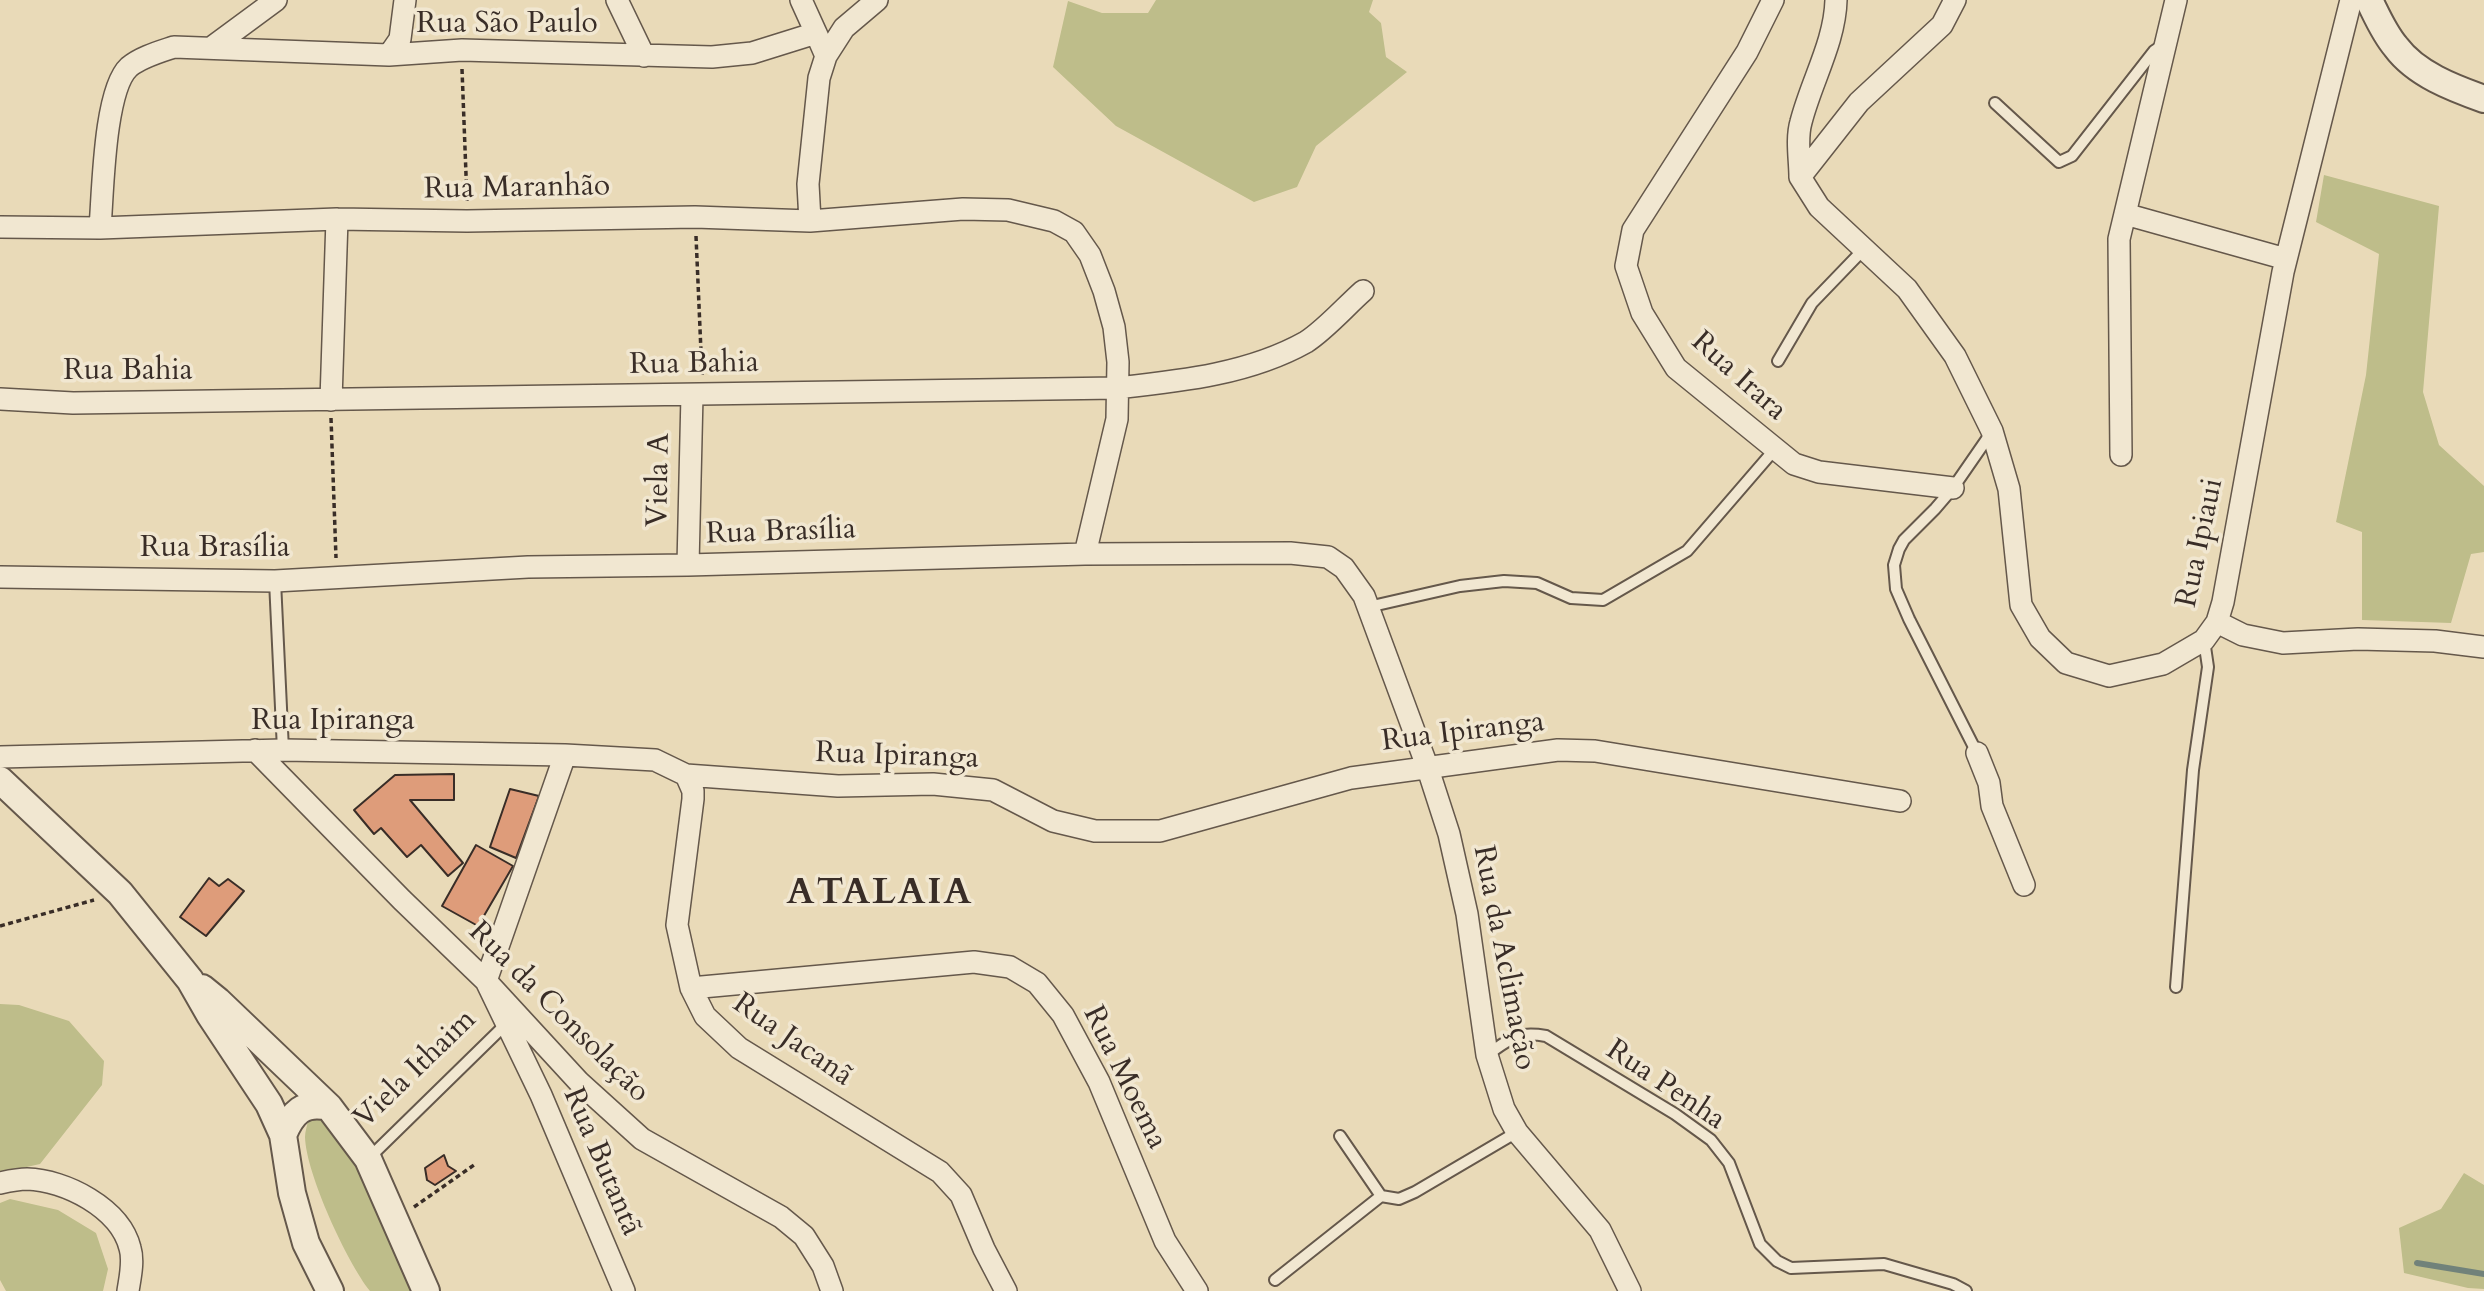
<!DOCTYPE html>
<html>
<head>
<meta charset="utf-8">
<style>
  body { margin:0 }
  canvas { display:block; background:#e9dab8 }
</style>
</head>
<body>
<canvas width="2484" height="1291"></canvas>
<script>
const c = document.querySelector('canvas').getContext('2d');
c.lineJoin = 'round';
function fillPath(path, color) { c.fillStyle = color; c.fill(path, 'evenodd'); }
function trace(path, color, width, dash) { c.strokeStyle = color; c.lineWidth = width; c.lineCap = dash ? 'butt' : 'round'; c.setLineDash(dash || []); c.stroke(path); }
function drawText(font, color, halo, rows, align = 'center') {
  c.font = font + ' Cardo,serif'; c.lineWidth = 7; c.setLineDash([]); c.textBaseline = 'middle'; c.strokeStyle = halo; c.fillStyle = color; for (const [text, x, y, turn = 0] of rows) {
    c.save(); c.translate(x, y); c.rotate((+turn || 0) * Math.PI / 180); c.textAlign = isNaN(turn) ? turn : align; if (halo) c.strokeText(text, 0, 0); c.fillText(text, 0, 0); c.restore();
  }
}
fillPath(new Path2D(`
  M1156,0H1373L1369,12L1381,23L1386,57L1407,72L1316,146L1297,187L1254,202L1116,126L1053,67L1068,1L1102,13H1148Z
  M2324,175L2439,206L2423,392L2439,445L2484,486V552L2471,554L2451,623L2362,620V532L2336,522L2366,375L2379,254L2316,222Z
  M0,1004L19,1005L69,1021L104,1061L102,1085L40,1164L0,1173Z
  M319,1119L327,1124L365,1178L412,1291H370C347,1262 306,1174 305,1137C305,1132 307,1126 308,1121Z
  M2464,1173L2484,1185V1289L2468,1288L2404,1273L2399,1228L2441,1209Z
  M10,1199L58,1210L96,1233L108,1269L103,1291H6L0,1280V1203Z`), '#bebd8a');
trace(new Path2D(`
  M2417,1263L2484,1274`), '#71827a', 6);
const building = new Path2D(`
  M454,774V800H410L463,863L448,876L421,845L407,857L381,828L374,834L354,810L395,775Z
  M510,789L539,796L516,858L490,847Z
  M476,845L513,866L478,926L442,906Z
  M209,878L219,886L228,879L244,891L206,936L180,917Z
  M444,1155L448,1166L456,1171L435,1185L427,1180L425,1168Z`);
fillPath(building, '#de9c7a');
trace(building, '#392d27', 2);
const service = new Path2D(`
  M1995,103L2059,162L2072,156L2154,51L2163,45
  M1778,361L1812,303L1864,249
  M275,581L283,750
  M1368,607L1460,586L1504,581L1537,583L1571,598L1603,600L1687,551L1775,449
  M1977,753L1909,619L1896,589L1894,565L1899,549L1904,540L1935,509L1953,488L1991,433
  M2176,987L2193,770L2208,667L2204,640
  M1487,1055C1510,1039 1516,1031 1546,1036L1675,1114L1711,1140L1729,1163L1760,1244L1777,1261L1791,1268L1884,1264L1953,1284L1966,1291
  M1340,1136L1381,1196
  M368,1159L506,1024
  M1275,1280L1381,1196L1399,1199L1415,1192L1517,1132`);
const minor = new Path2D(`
  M617,0L644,56
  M801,0L816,33
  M1773,0L1747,52L1633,230L1626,266L1642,313L1676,368L1794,464L1819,472L1953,488
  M211,48L276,0
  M389,55L400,39L405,0
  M1800,177L1819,207L1907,289L1955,356L1992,431L2009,489L2021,605L2040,638L2066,663L2109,676L2163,664L2204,640L2217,622L2223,602L2283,272L2351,0
  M1800,177L1859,102L1942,25L1955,0
  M1800,177C1800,160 1796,139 1801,122C1811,82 1835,42 1836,0
  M2125,214L2286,259
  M810,221L808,184L819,78L826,56L844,28L877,0
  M0,227L100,228L337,219L467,221L695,217L810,221L963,209L1008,210L1054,221L1074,232L1090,255L1104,291L1114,327L1118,362L1117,419L1085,554
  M100,228C103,192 104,90 129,67C141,57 159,52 174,47L389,55L462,50L712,57L752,53L816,33L826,56
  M0,399L73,403L1117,388C1181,381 1249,374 1306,342C1325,330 1346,306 1363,291
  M331,400L337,219
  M2121,455L2119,239L2176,0
  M688,565L692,395
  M0,577L275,581L528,567L688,565L1085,554L1290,553L1328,557L1344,568L1364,596L1427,766L1449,834L1467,914L1487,1055L1504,1109L1517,1132L1600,1230L1630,1291
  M2217,622L2243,635L2283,643L2358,639L2435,641L2484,647
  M255,750L402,900L486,981L579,1082L642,1139L781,1217L804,1236L823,1266L832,1291
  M1977,753L1989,783L1992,806L2024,885
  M565,755L486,981L541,1095L624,1291
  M0,757L283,750L565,755L655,760L686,775L838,786L933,784L993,790L1053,821L1095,831H1160L1351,778L1558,750L1595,751L1900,801
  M686,775L693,791V799L677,925L691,988L705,1016L739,1048L940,1172L961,1195L984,1249L1006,1291
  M691,988L974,962L1010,967L1037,983L1063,1015L1099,1082L1165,1241L1197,1291
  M0,1183C9,1181 18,1179 27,1179C65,1180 120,1208 130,1248C134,1261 130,1278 128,1291`);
const tertiary = new Path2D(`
  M2369,0C2377,16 2384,33 2396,47C2416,74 2453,88 2484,99
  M0,780L120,893L190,980L210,1015L269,1104L283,1135L292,1193L306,1243L330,1291
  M202,988L218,1001L329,1107L368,1159L426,1291
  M283,1135C292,1113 303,1101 329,1107`);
trace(service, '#65584b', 14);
trace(minor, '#65584b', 24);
trace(tertiary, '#65584b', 30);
trace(new Path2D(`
  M462,69L467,201
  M696,236L702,375
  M331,418L336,558
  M0,926L94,900
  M414,1207L474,1165`), '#392d27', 3.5, [5, 3.5]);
trace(service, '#f1e7d1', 10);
trace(minor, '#f1e7d1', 21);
trace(tertiary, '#f1e7d1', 26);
drawText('30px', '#392d27', '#f1e7d1', [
  ["Rua São Paulo",507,25],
  ["Rua Maranhão",517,189,-1],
  ["Rua Bahia",694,365,-1],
  ["Rua Bahia",128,372],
  ["Rua Irara",1738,377,42],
  ["Viela A",660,480,-89],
  ["Rua Brasília",781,533,-2],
  ["Rua Ipiaui",2201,543,-78],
  ["Rua Brasília",215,549],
  ["Rua Ipiranga",333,722],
  ["Rua Ipiranga",1463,733,-7],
  ["Rua Ipiranga",897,757,2],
  ["Rua da Aclimação",1503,958,79],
  ["Rua da Consolação",558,1013,45],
  ["Rua Jacanã",792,1041,35],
  ["Viela Ithaim",416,1070,-44],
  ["Rua Moema",1124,1078,64],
  ["Rua Penha",1665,1086,34],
  ["Rua Butantã",601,1162,67]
]);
c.letterSpacing = '2px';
drawText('bold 37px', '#392d27', '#f1e7d1', [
  ["ATALAIA",880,894]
]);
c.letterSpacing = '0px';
</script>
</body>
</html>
